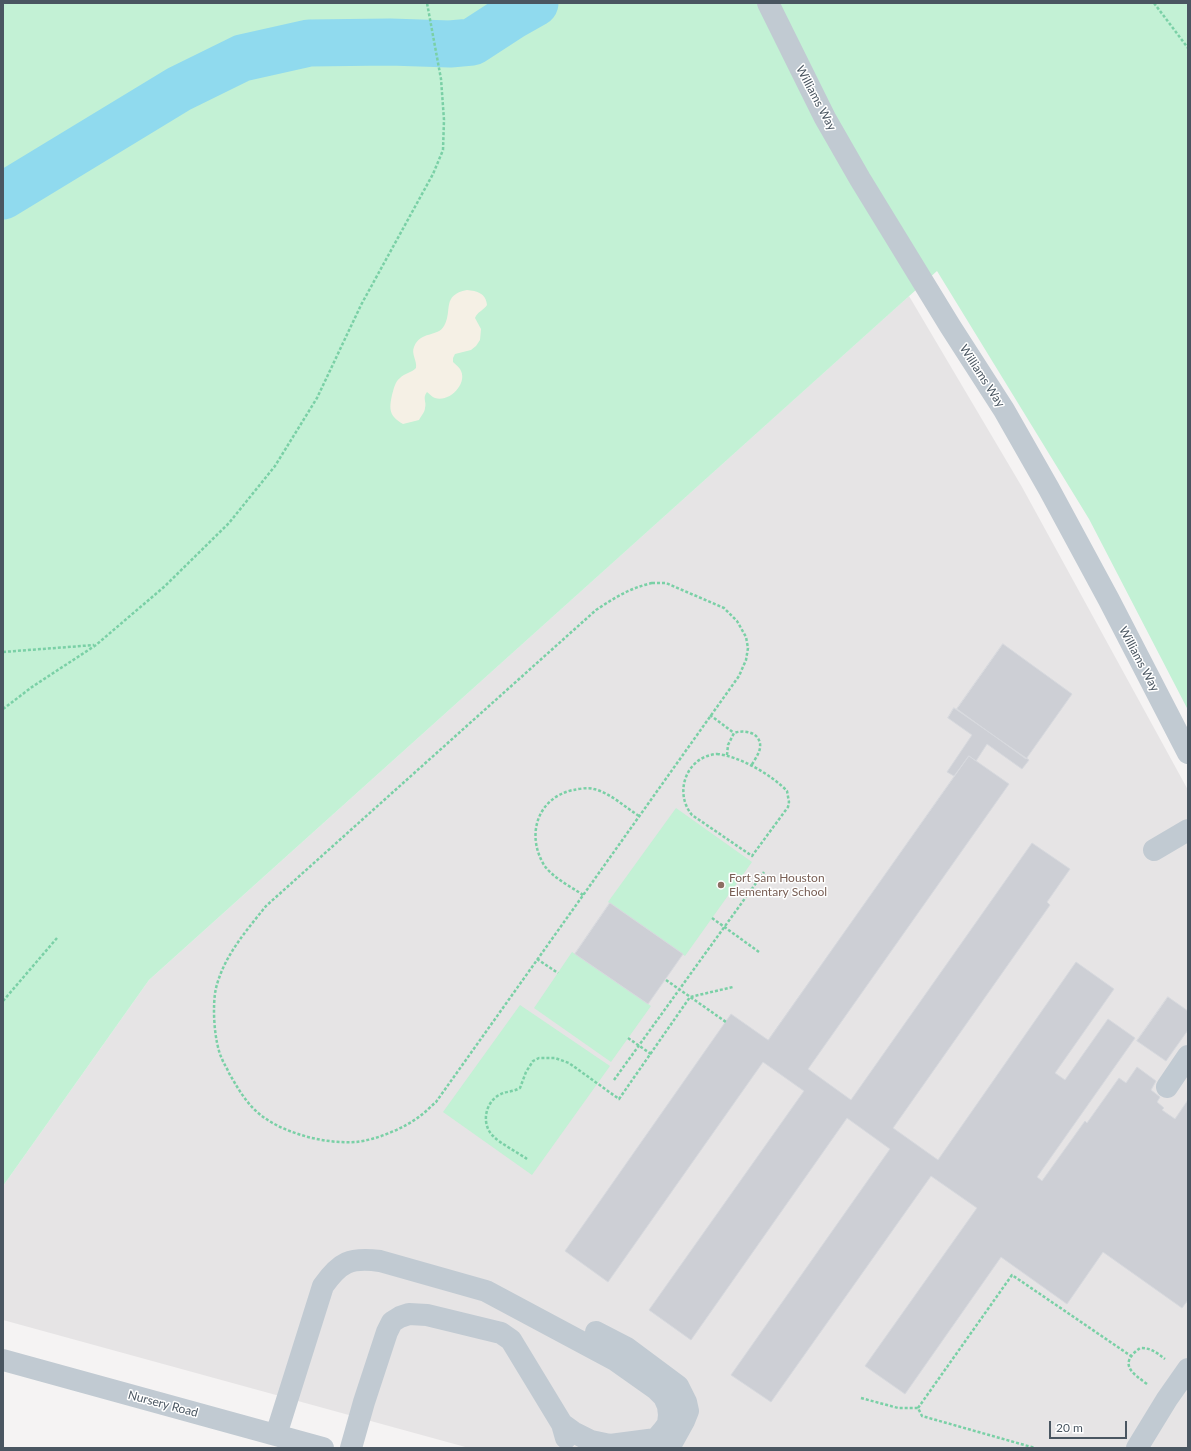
<!DOCTYPE html>
<html>
<head>
<meta charset="utf-8">
<style>
  body { margin:0 }
  #map { position:relative; width:1191px; height:1451px; overflow:hidden; background:#f5f3f3; font-family:Lato,sans-serif }
  canvas { display:block }
  .frame { position:absolute; inset:0; border:4px solid #4a5661; pointer-events:none }
  .scale { position:absolute; left:1049px; top:1421px; width:78px; height:18px; box-sizing:border-box; border:2px solid #4a5661; border-top:0; padding-left:5px; font-size:12px; line-height:14px; white-space:nowrap; color:#4a5661; -webkit-text-stroke:3px #fff; paint-order:stroke }
</style>
</head>
<body>
<div id="map">
<canvas width="1191" height="1451"></canvas>
<div class="frame"></div>
<div class="scale">20 m</div>
</div>
<script>
const c = document.querySelector('canvas').getContext('2d');
c.lineJoin = 'round';
function fillPath(path, color) { c.fillStyle = color; c.fill(path, 'evenodd'); }
function trace(path, color, width, dash) { c.strokeStyle = color; c.lineWidth = width; c.lineCap = dash ? 'butt' : 'round'; c.setLineDash(dash || []); c.stroke(path); }
function drawText(font, color, halo, rows, align = 'center') {
  c.font = font + ' Lato,sans-serif'; c.lineWidth = 3; c.setLineDash([]); c.textBaseline = 'middle'; c.strokeStyle = halo; c.fillStyle = color; for (const [text, x, y, turn = 0] of rows) {
    c.save(); c.translate(x, y); c.rotate((+turn || 0) * Math.PI / 180); c.textAlign = isNaN(turn) ? turn : align; if (halo) c.strokeText(text, 0, 0); c.fillText(text, 0, 0); c.restore();
  }
}
fillPath(new Path2D(`
  M909,296L1022,487L1188,790V1448H469L3,1320V1186L149,980Z`), '#e6e4e5');
fillPath(new Path2D(`
  M3,3H1188V710L1089,519L937,271L149,980L3,1186Z
  M676,808L752,862L685,956L608,902Z
  M572,952L651,1006L611,1062L534,1008Z
  M520,1005L610,1066L532,1175L443,1112Z`), '#c3f1d5');
fillPath(new Path2D(`
  M467,290C477,291 486,293 487,305C484,310 477,312 475,318L481,329L480,340L476,346L471,350L455,354L453,358V362C455,364 458,366 460,369C469,383 449,403 435,398C432,397 430,394 427,392C422,398 427,402 425,408C425,412 421,416 419,420L403,424C389,416 389,409 392,395C394,388 395,382 400,378C405,373 411,373 416,368C417,360 411,354 414,347C420,331 438,337 444,326C453,311 441,295 467,290Z`), '#f5f0e5');
trace(new Path2D(`
  M3,196L179,89L242,58L309,43L390,42L450,44L472,42L512,16L535,3`), '#90daee', 47);
const building = new Path2D(`
  M1003,644L1072,694L1026,759L957,709Z
  M954,708L1029,760L1022,769L987,744L976,761L969,756L954,776L947,772L972,735L948,718Z
  M969,756L1009,784L808,1069L851,1100L1032,843L1070,869L1047,902L1050,905L893,1128L938,1160L1076,962L1114,989L1055,1073L1065,1080L1108,1019L1135,1038L1037,1177L1042,1181L1085,1121L1087,1123L1119,1078L1126,1083L1137,1067L1156,1081L1151,1090L1160,1097L1157,1102L1164,1108L1162,1110L1175,1119L1188,1100V1300L1182,1308L1103,1252L1067,1304L1001,1257L905,1394L865,1366L977,1208L931,1176L771,1402L731,1375L890,1149L847,1118L691,1340L649,1310L804,1091L763,1062L608,1282L565,1251L731,1014L768,1040Z
  M610,903L683,954L648,1004L575,954Z
  M1168,997L1188,1011V1030L1166,1061L1137,1041Z`);
fillPath(building, '#cdcfd5');
trace(building, '#d7d9de', 1);
trace(new Path2D(`
  M1154,3L1188,48
  M652,583H666L724,608L737,621L746,637L748,648L746,660L739,676L436,1102C431,1106 426,1112 420,1116C405,1128 376,1140 356,1142C340,1143 324,1141 308,1137C290,1132 272,1125 257,1112C245,1101 237,1087 229,1073C227,1068 224,1064 222,1059C214,1042 212,1006 216,988C224,956 246,931 266,906L596,610C614,598 630,588 652,583Z
  M3,652L94,645
  M3,709L32,687L96,645L165,586L229,523L275,466L317,398L361,305L433,174L443,150L444,120L441,79L427,3
  M710,715L734,733
  M717,754C739,756 772,775 787,791L789,802L788,807L752,856L692,815C673,792 687,756 717,754Z
  M727,755L728,745L734,733C745,729 762,733 760,748C759,754 754,761 751,766
  M583,895C570,886 553,878 544,865C526,835 537,798 573,790C579,789 588,787 594,789C610,793 625,807 639,816
  M712,918L759,952
  M537,959L558,973
  M666,980L726,1022
  M3,1001L57,938
  M628,1038L651,1054
  M614,1080L764,872
  M527,1159C517,1152 501,1144 493,1136C481,1124 485,1103 499,1095C506,1091 513,1092 520,1088L526,1072L533,1061L539,1058H555L569,1063L619,1099L690,997L733,987
  M1147,1384C1132,1373 1118,1364 1140,1348C1151,1348 1156,1352 1165,1359
  M861,1398L898,1408H918L922,1416L1035,1448
  M918,1408L1012,1275L1131,1356`), '#7ad0a6', 2.5, [3, 2]);
trace(new Path2D(`
  M768,3L825,118L860,179L950,326L1004,410L1049,489L1109,600L1188,753
  M1154,850L1188,830
  M1167,1087L1188,1056
  M596,1332L627,1348L678,1386L686,1402L688,1411L684,1421L669,1448
  M3,1360L323,1448
  M276,1435L323,1286C340,1262 350,1257 380,1261L486,1291L615,1360L656,1389L664,1397L668,1406L669,1415L668,1424L662,1432L656,1439L610,1445L591,1441L573,1432L562,1424
  M351,1448L364,1402L387,1332L392,1322L400,1317L409,1314L427,1315L501,1333L511,1340L562,1424L566,1438
  M1137,1448L1167,1399L1188,1369`), '#c1cad2', 22);
for (const [x, y, r, color] of [
  [721,885,4,"#8d6e63"]
]) { const dot = new Path2D(); dot.arc(x, y, r, 0, 2 * Math.PI); c.fillStyle = color; c.fill(dot); trace(dot, '#fff', 1.5); }
drawText('12px', '#4a5661', '#fff', [
  ["Williams Way",816,98,62],
  ["Williams Way",982,376,57],
  ["Williams Way",1139,659,62],
  ["Nursery Road",163,1404,15]
]);
drawText('12px', '#785e54', '#fff', [
  ["Fort Sam Houston",729,878],
  ["Elementary School",729,892]
], 'left');
</script>
</body>
</html>
